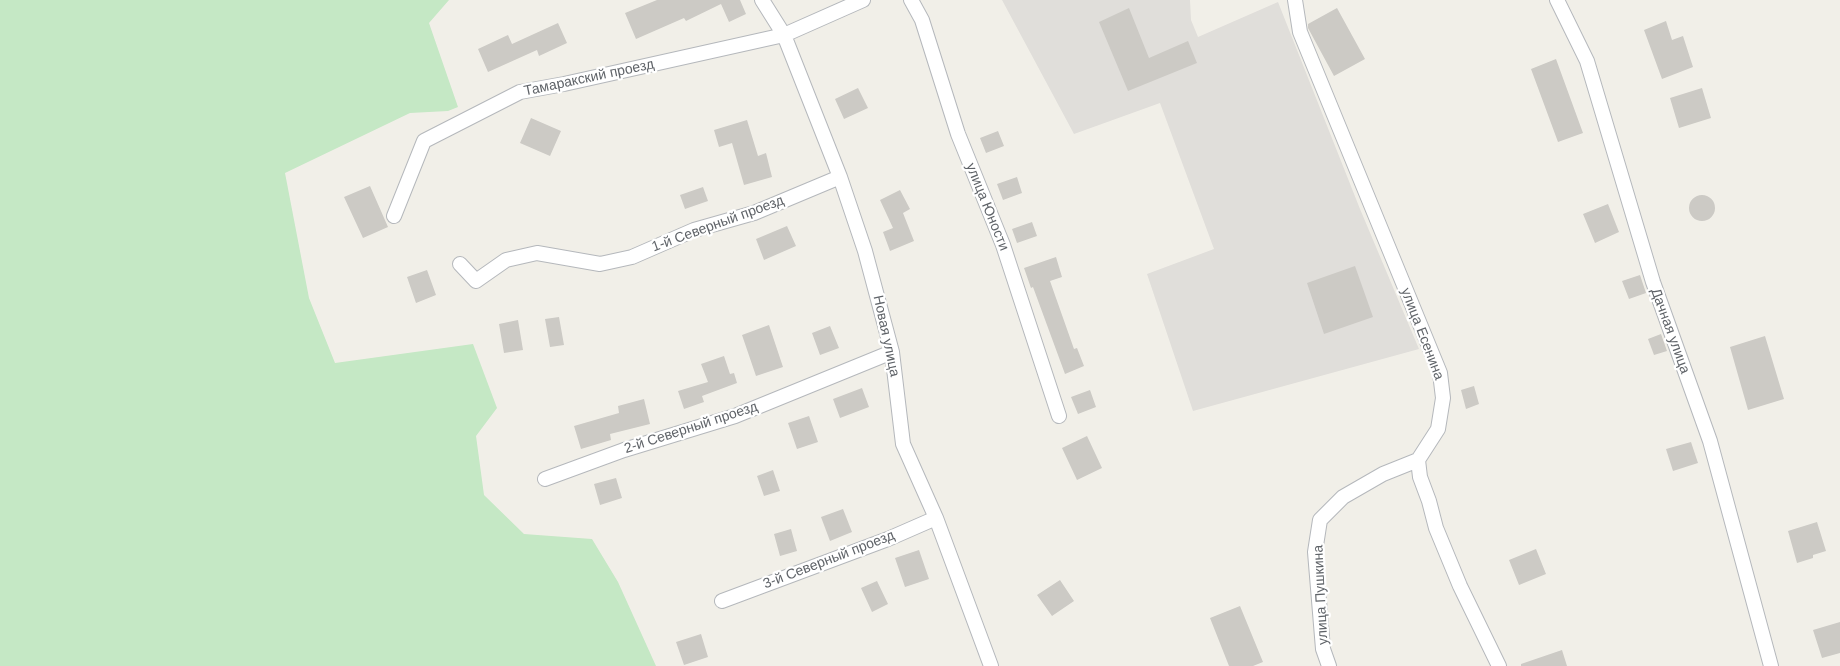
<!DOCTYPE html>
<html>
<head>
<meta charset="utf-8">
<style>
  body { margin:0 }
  canvas { display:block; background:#f1efe8 }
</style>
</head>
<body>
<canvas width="1840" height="666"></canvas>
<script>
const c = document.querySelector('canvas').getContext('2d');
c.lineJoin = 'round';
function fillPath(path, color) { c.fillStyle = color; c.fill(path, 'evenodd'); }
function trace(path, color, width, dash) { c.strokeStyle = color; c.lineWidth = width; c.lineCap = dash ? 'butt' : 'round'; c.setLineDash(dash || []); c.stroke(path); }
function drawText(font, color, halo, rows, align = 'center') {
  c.font = font + ' Helvetica,sans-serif'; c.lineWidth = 4.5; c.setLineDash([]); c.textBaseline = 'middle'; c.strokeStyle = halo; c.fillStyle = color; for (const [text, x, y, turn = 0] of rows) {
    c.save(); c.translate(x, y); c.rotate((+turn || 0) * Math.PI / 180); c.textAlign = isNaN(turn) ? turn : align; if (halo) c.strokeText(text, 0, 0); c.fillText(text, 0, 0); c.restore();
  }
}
fillPath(new Path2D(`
  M1002,0H1190L1191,20L1198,37L1278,2L1360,209L1419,349L1193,411L1147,274L1214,249L1160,103L1074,134Z`), '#e0deda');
fillPath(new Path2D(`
  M0,0H449L429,23L458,107L448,111L410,113L285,173L309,298L335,363L473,344L497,408L476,436L484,495L524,534L592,539L618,582L656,666H0Z`), '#c5e8c5');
fillPath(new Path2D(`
  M657,0H740L746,14L729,22L721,4L686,21L684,18L636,39L625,13Z
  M1129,8L1149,58L1188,41L1197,63L1128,91L1099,22Z
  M1337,8L1365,59L1334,76L1308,28V24Z
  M1666,21L1672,40L1683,36L1693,67L1662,79L1644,30Z
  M558,23L567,43L539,56L537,50L488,72L478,49L508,35L512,44Z
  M1556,59L1583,133L1558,142L1531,69Z
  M858,88L868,108L844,119L835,99Z
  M1702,88L1711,118L1679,128L1670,98Z
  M531,118L561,131L550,156L520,143Z
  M747,120L758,156L766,153L772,177L744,185L732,143L719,147L714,130Z
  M998,131L1004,146L986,153L980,138Z
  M1017,177L1022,193L1003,200L997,184Z
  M370,186L388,227L363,238L344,197Z
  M703,187L708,201L685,209L680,195Z
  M900,190L910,209L903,213L914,241L890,251L883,232L893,228L880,200Z
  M1689 208a13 13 0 1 1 26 0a13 13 0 1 1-26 0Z
  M1608,204L1619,232L1595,243L1583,214Z
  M1032,222L1037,236L1017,243L1012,229Z
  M787,226L796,246L764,260L756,239Z
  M1056,257L1062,277L1050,281L1074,349L1077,348L1084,366L1065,374L1033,287L1031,288L1024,268Z
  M1355,266L1373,317L1324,334L1307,283Z
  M427,270L436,295L416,303L407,277Z
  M1640,275L1646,293L1629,299L1622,281Z
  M559,317L564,345L550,347L545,319Z
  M518,320L523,350L504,353L499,324Z
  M769,325L783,367L756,376L742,335Z
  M830,326L839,348L820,355L812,333Z
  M1661,334L1667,351L1654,355L1648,339Z
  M1765,336L1784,399L1748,410L1730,347Z
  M724,356L730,374L734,373L737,383L702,396L704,402L684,409L678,391L708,382L701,364Z
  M1474,386L1479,404L1466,409L1461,390Z
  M862,388L869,407L840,418L833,399Z
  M1090,390L1096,407L1078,414L1071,397Z
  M644,399L650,424L610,434L611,440L581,449L574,426L619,413L618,406Z
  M809,416L818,442L797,449L788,423Z
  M1087,436L1102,468L1077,480L1062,448Z
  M1691,442L1698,463L1673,471L1666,449Z
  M773,470L780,491L764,496L757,476Z
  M616,478L622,498L600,505L594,484Z
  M843,509L852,532L830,541L821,517Z
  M1817,522L1826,551L1813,555V558L1797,563L1788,531Z
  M791,529L797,551L780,556L774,534Z
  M1536,549L1546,574L1519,585L1509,560Z
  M919,550L929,579L905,587L895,558Z
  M1060,580L1074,601L1052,616L1037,595Z
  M877,581L888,604L872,612L861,588Z
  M1240,606L1263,662L1253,666H1229L1210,618Z
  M1840,622V653L1822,658L1813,630Z
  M701,634L708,657L684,665L676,642Z
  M1562,650L1567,666H1521V664Z`), '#cccac5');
const street = new Path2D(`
  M762,0L784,35L840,177L865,251L892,352L903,444L936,518L991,666
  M911,0L922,20L958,134L1003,245L1059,416
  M1295,0L1300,32L1440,373L1443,398L1438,429L1418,460L1420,477L1429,501L1436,528L1460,586L1499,666
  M1557,0L1587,61L1653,282L1710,441L1771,666
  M394,216L424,141L520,92L564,84L784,35L863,0
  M460,264L476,281L506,260L537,253L600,264L632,257L694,230L754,213L840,177
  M545,479L624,450L735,416L892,352
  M722,601L888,539L936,518
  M1329,666L1323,649L1315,552L1320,520L1343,497L1383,474L1418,460`);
trace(street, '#b5b8bc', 16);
trace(street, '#fff', 14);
drawText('14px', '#5f6368', '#fff', [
  ["Тамаракский проезд",589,78,-12],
  ["улица Юности",987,207,68],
  ["1-й Северный проезд",718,224,-20],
  ["Дачная улица",1670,331,70],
  ["улица Есенина",1422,334,69],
  ["Новая улица",886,336,78],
  ["2-й Северный проезд",691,428,-18],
  ["3-й Северный проезд",829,560,-21],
  ["улица Пушкина",1321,595,-93]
]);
</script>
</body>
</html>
